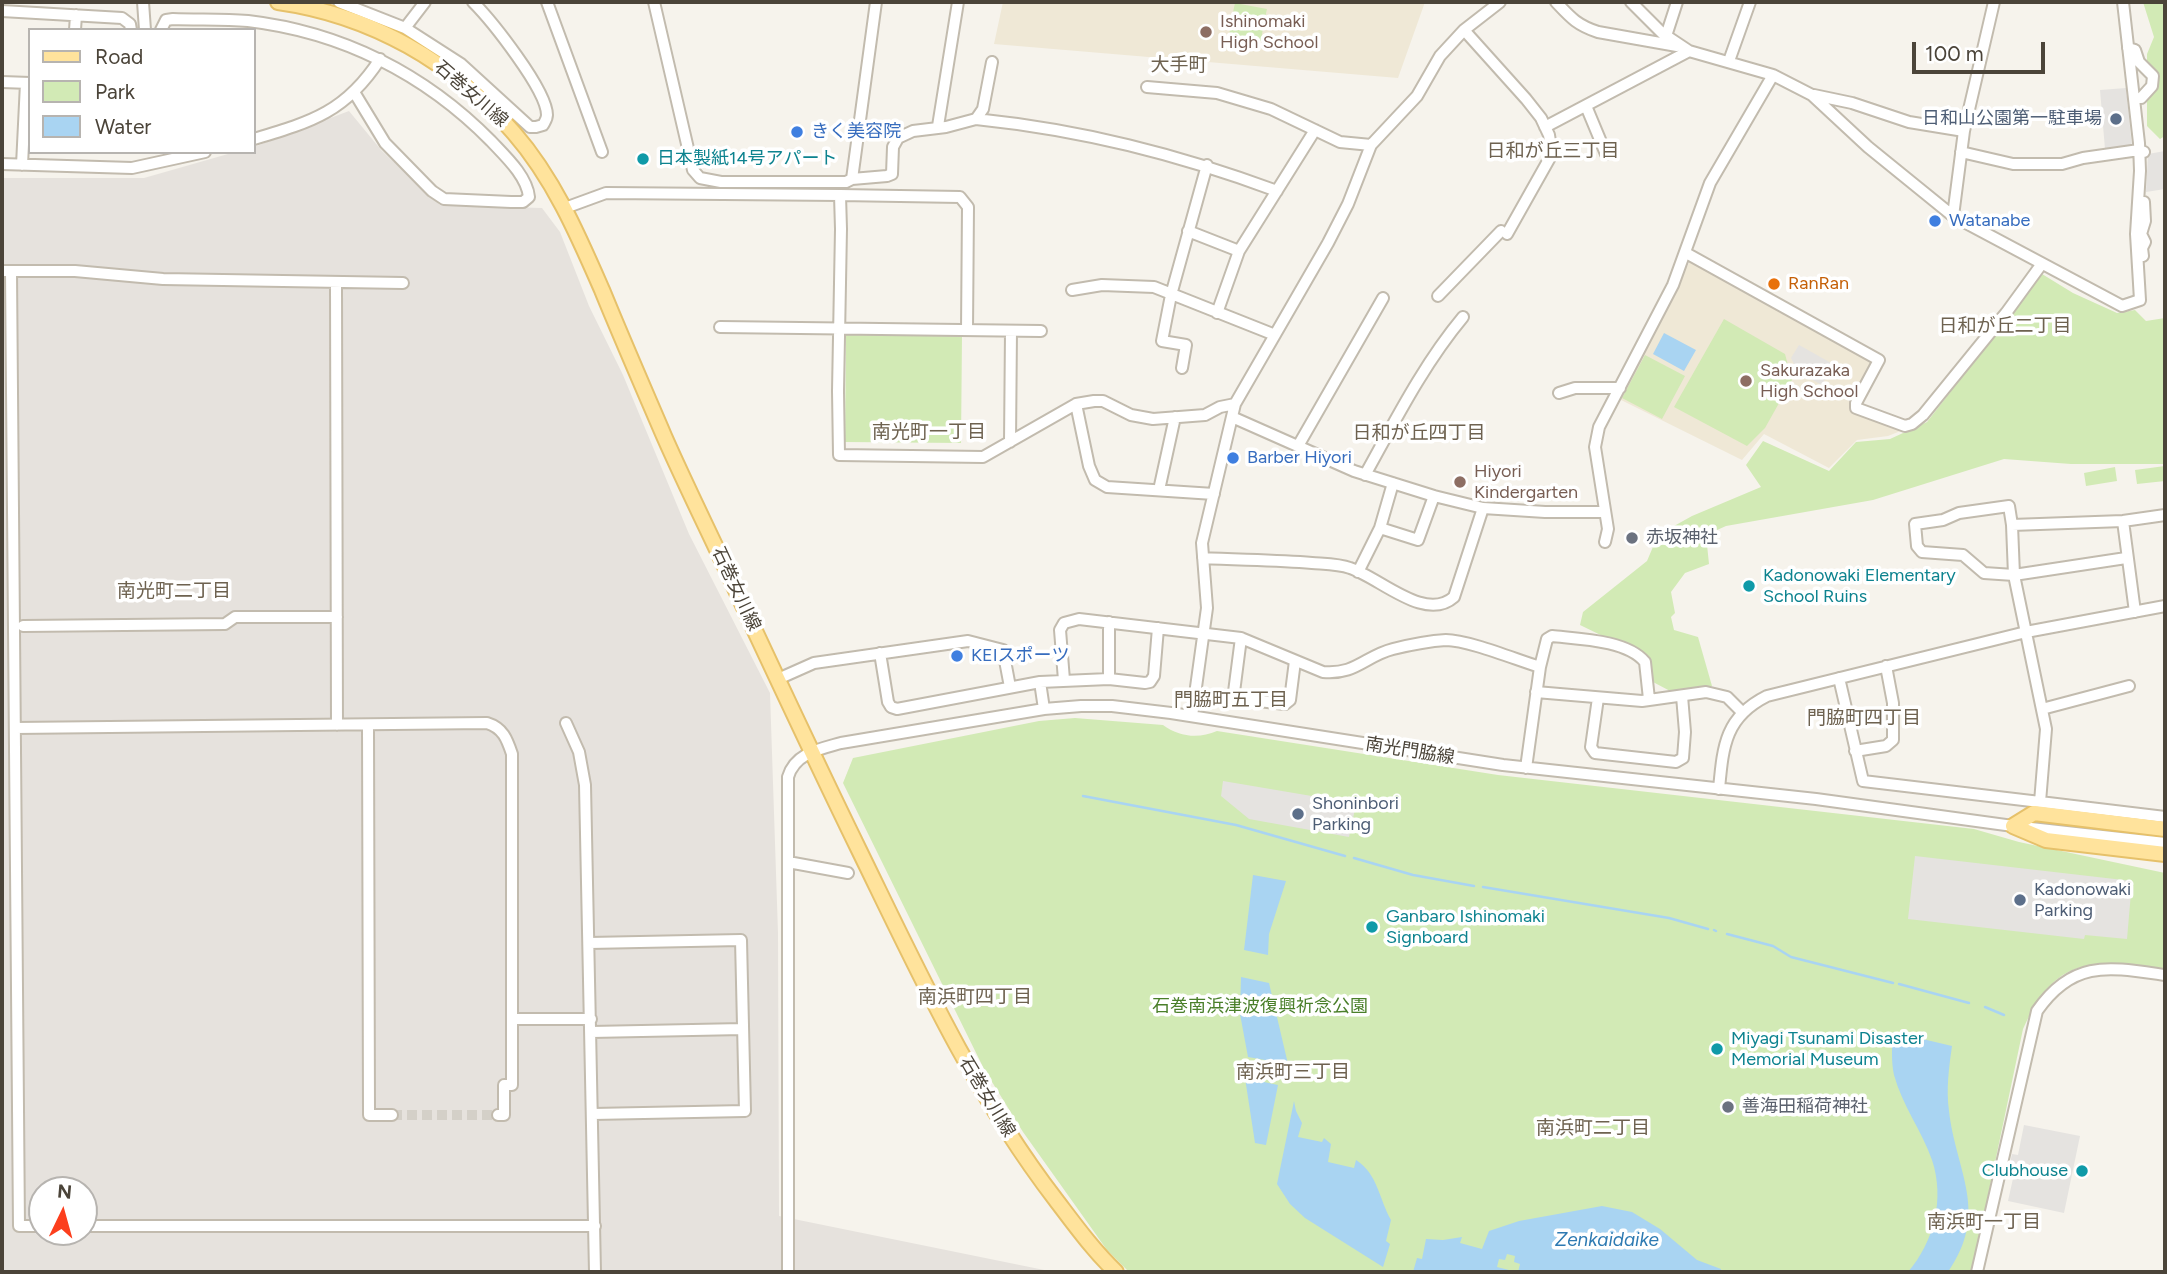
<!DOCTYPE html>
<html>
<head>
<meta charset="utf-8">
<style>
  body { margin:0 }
  #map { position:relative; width:2167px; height:1274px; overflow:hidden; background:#f6f3ec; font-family:Figtree,sans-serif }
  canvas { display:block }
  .frame { position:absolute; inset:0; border:4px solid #4b4439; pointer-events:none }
  .legend { position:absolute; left:28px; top:28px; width:228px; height:126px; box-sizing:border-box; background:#fff; border:2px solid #b7b4b0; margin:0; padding:9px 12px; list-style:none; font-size:21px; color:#4b4439 }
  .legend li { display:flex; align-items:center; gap:14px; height:35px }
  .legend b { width:35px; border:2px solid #b7b4b0 }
  .north { position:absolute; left:28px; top:1176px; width:70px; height:70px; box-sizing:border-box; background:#fff; border:2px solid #b7b4b0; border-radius:50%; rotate:5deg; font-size:19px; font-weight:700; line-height:28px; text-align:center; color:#4b4439 }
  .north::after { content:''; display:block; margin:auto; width:24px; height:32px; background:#fc3f1d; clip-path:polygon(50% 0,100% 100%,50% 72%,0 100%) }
  .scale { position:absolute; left:1912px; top:42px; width:133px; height:32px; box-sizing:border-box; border:4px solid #4b4439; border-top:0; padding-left:9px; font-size:21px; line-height:24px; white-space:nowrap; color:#4b4439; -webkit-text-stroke:5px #fff; paint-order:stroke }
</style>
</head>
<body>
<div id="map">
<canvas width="2167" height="1274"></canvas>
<div class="frame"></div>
<ul class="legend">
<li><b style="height:9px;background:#ffe39c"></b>Road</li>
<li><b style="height:19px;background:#d2eab5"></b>Park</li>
<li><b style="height:19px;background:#a9d4f2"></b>Water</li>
</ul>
<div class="north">N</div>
<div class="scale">100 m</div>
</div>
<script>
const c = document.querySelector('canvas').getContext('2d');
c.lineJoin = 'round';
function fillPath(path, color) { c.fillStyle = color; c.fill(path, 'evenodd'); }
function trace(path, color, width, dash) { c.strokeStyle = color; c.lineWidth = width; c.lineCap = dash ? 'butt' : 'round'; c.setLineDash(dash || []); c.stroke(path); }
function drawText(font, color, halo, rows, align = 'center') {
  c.font = font + ' Figtree,"Noto Sans JP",sans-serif'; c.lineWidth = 7; c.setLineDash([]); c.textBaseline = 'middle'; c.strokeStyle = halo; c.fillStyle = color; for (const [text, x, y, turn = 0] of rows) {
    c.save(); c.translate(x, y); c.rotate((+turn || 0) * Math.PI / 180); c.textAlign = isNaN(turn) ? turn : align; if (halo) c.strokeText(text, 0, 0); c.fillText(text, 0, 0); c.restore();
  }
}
fillPath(new Path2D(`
  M349,111L382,151L440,205L542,208L560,232L589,306L623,375L689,534L770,693L778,933L779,1216L1054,1272H2V178H144L235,152H254V147ZM42,1190H84V1232H42Z`), '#e6e2dd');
fillPath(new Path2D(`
  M1003,2H1425L1398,78L994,44Z
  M1691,259L1875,362L1849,409L1903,430L1888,436L1857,440L1829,468L1764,434L1742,460L1619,399Z`), '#efe8d6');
fillPath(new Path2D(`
  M2143,2H2165V136L2160,139L2147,126V54L2154,37Z
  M1235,3L1267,9L1264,22L1232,17Z
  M1231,22L1263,28L1261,41L1229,36Z
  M2042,274L2073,293L2117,313L2135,310L2146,321L2165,318V464H2071L2004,459L1873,500L1726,526L1706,535L1709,564L1685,573L1671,592L1675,613L1671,617L1674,630L1698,637L1712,686L1672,692L1653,682L1648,658L1580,625L1583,612L1647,561L1658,535L1692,516L1761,487L1746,465L1763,441L1829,471L1856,442L1890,439L1927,422Z
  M1724,319L1785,354L1792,380L1765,428L1747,446L1674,407Z
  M846,335H962L961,443L845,442Z
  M1645,355L1685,376L1662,419L1622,398Z
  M2165,466V481L2137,484L2135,470Z
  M2115,467L2117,481L2086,486L2084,473Z
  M1075,718L1163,725C1179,737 1199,739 1217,731L1498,775L1974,829L2019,842L2165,873V970C2151,969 2137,965 2122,964C2067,960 2045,981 2023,1029L1972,1272H1129L1107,1250L1023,1132L984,1069L843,783L853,758L1039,721Z`), '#d2eab5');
fillPath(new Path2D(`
  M2126,88L2132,147L2105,149L2100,90Z
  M2165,151V189L2146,192L2148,154Z
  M1799,345L1833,364L1822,385L1798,372L1791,358Z
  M1223,781L1353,803L1355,809L1349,837L1249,819L1221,796Z
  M1915,856L2132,881L2127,939L2085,935L2084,939L1908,919Z
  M2024,1125L2080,1136L2064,1213L2008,1201L2016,1165L2010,1163L2012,1154L2018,1155Z`), '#e5e3e0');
fillPath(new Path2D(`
  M1664,333L1696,350L1684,371L1653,354Z
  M1253,875L1286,881L1269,934L1268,955L1244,950Z
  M1241,977L1269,983L1288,1064L1248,1057L1240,1014Z
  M1893,1032L1952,1046C1949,1067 1946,1089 1949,1111C1956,1172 1990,1212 1948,1272H1908C1934,1242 1945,1199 1932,1160C1922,1131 1902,1105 1894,1075C1891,1061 1892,1046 1893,1032Z
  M1245,1078L1278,1085L1266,1145L1255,1143Z
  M1294,1101L1296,1111L1302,1123L1298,1137L1322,1142L1324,1138L1331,1144L1328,1162L1354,1168L1356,1160C1378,1174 1379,1199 1391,1220L1386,1241L1390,1244L1383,1267L1305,1218L1290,1204L1277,1184Z
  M1602,1206L1632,1212L1660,1229L1697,1260L1721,1269V1272H1518L1520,1264L1514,1262L1515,1256L1507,1254L1505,1260L1499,1259L1497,1267L1517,1272H1413L1417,1258L1422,1259L1426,1239L1443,1240L1462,1237L1460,1243L1482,1249L1489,1231L1519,1221Z`), '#a9d4f2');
trace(new Path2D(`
  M1083,796L1236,825L1345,856
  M1354,858L1413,875L1474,886
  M1483,887L1669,918L1708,929
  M1714,930L1716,931
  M1727,934L1773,946L1791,957L1893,983
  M1899,984L1969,1003
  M1985,1007L2004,1015`), '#a9d4f2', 2.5);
trace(new Path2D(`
  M392,1115H498`), '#d4d0c8', 10, [10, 5]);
const minor = new Path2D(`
  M143,2L145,30
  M339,2L405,28L461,64L530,127H536L543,125C545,121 547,119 547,115C547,90 491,20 473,2
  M547,2L602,152
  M654,2L693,170L700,178L721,182H846L852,179L887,176L892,174L893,147L898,138L913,131L946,127L976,119L983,109L992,62
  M1556,2C1571,18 1577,25 1598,32L1677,46
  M1631,2L1662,33L1689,51L1773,75L1812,95L1868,147L1953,216L2122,306L2140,300L2136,234L2140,171L2139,143L2123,2
  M2,11L122,18L130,24L131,30
  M405,28L425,2
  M75,30L76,15
  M161,30L166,20L173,19C198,20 223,19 248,21C342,32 425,74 491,141C505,156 527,176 529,197L523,202H511L444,199L432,191L385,143L354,92
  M1464,30L1526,99L1541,118L1549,135L1552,154L1507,234
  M1666,36L1677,2
  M2128,48L2135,50L2139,62L2153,76L2152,86L2141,98
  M1729,61L1750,2
  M2,82L30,83
  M1147,87L1217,93L1271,109L1340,142L1371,145
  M1814,95L1852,103L1909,122L1964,131
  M1586,106L1606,154
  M976,119C1082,130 1177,154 1277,191
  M938,126L958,2
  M1545,127L1689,51
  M254,139C311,122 346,112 380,59
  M1961,152L2013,164H2062L2083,158L2139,150L2144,152
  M2,164L132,168L205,152
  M22,165L26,83
  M852,179L876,2
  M565,208L606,193L840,195
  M1953,216L1964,131L1994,2
  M1188,231L1239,251
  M1686,253L1879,360L1856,403V408L1905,426L1912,424L1923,415L2006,313L2041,265
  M2143,256L2142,248L2145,242L2141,234L2145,221L2144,202
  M2,271H75L163,279L403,283
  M11,271L19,1226H42
  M336,282L337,725
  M1072,290L1102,285L1154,287L1275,335
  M1438,296L1501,231
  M1217,313L1239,251L1315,130
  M720,327L1041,331
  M967,330L968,207L960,197L840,195L841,229L838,391L839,455L983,457L1076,404L1094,401H1103L1131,415L1153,419L1205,415L1220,407L1235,404
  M1182,368L1186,345L1162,341L1171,295L1207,165
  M1559,393L1575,388H1620
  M1076,404L1089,466L1095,480L1107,487L1214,494
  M1232,417L1354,471L1434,496L1483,508L1545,512H1605
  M1010,442L1011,331
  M1298,446L1383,298
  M1365,475C1395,421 1423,365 1463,317
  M1159,490L1175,417
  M2123,521L2135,612
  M2012,525L2123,521L2165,515
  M1380,528L1418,540L1434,496
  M1605,542L1608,529L1595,447L1599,427L1673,285L1710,183L1773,75
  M1203,558C1239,560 1276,560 1312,563C1324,564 1339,564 1350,568C1379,577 1425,623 1454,597L1483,508
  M1358,572L1380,528L1393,483
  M23,626L225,624L235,617H337
  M1241,638L1234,692L1241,699L1285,704L1290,700L1295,661
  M880,653L888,702L891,707L897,709L1040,682L1109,679L1145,683L1150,682L1154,676L1158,628
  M1839,678L1863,781L2040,802L2046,729L2014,575L2012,525L2009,506L1959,513L1943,520L1915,524L1917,546L1922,552L1963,555L1984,573L2014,575L2126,558
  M778,679L814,663L968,641L1003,650L1010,687
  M1109,679V622
  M1064,680L1060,630L1064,623L1079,619L1241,638L1323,672C1356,675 1365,656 1393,649C1409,645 1430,641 1446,640C1468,640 1517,660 1540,667
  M1040,682L1044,709
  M1536,692L1642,701L1706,692L1727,697L1742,712
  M1598,698L1591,747L1595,753L1676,762L1683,758L1685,732L1682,696
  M2042,709L2129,686
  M1192,716L1207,608L1202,543L1235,404L1328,243L1348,204L1371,145L1417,96L1440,56L1464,30L1500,2
  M566,723L579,752L585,785L595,1272
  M368,725L369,1115H392
  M15,728L487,723C503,728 507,739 512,754V1085H504V1115H498
  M1855,751L1886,746L1893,740V703L1886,666
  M1526,768L1540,667L1547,639L1552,636C1579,639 1627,640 1645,662L1649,699
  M1719,789C1723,746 1725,717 1767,696L2026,632L2165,606
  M2040,802L2165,817
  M788,862L848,873
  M589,943L741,940L745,1111L593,1114
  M512,1019H591
  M591,1032L743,1029
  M84,1226H595
  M788,1272V777C795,753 820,749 841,743L1044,709L1081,706H1112L1171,713L1503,765L1816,799L2013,826L2165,843
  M1977,1272L2037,1011C2073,959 2109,967 2165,975`);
const major = new Path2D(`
  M278,2C371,15 453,62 514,133C554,179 578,235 602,290C622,339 643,387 664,436C686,486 711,536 734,586C775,674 816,762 859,850C918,971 973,1092 1056,1200C1075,1225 1093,1250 1116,1272
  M2013,826L2034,813L2165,829
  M2013,826L2046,840L2165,854`);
trace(minor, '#c2bbae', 14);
trace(major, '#e6c16a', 18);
trace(minor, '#fff', 10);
trace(major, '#ffe39c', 14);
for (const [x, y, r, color] of [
  [1206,32,7,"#8d6e63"],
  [2116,119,7,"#5c6f8a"],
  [797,132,7,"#3f7fe0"],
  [643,159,7,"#0f9aa8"],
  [1935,221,7,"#3f7fe0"],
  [1774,284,7,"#e8710a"],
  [1746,381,7,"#8d6e63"],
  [1233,458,7,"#3f7fe0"],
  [1460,482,7,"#8d6e63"],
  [1632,538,7,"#6b7280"],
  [1749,586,7,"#0f9aa8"],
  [957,656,7,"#3f7fe0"],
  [1298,814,7,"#5c6f8a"],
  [2020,900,7,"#5c6f8a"],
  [1372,927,7,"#0f9aa8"],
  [1717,1049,7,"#0f9aa8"],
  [1728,1107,7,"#6b7280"],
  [2082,1171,7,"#0f9aa8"]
]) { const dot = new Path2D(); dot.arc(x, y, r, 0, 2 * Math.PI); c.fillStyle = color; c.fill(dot); trace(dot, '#fff', 2.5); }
drawText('18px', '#785e54', '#fff', [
  ["Ishinomaki",1220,22],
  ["High School",1220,43],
  ["Sakurazaka",1760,371],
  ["High School",1760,392],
  ["Hiyori",1474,472],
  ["Kindergarten",1474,493]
], 'left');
drawText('18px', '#4b4439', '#fff', [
  ["石巻女川線",471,94,41],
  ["石巻女川線",736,589,65],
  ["南光門脇線",1410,751,9],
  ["石巻女川線",987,1097,59]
]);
drawText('18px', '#4e5e75', '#fff', [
  ["日和山公園第一駐車場",2102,119,"right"],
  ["Shoninbori",1312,804],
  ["Parking",1312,825],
  ["Kadonowaki",2034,890],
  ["Parking",2034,911]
], 'left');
drawText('18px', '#366cbe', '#fff', [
  ["きく美容院",811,132],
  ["Watanabe",1949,221],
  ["Barber Hiyori",1247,458],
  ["KEIスポーツ",971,656]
], 'left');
drawText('18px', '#0d838f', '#fff', [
  ["日本製紙14号アパート",657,159],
  ["Kadonowaki Elementary",1763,576],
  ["School Ruins",1763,597],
  ["Ganbaro Ishinomaki",1386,917],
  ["Signboard",1386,938],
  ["Miyagi Tsunami Disaster",1731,1039],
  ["Memorial Museum",1731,1060],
  ["Clubhouse",2068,1171,"right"]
], 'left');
drawText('18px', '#c56008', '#fff', [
  ["RanRan",1788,284]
], 'left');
drawText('18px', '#5b616d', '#fff', [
  ["赤坂神社",1646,538],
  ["善海田稲荷神社",1742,1107]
], 'left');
drawText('18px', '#4a7f2a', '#fff', [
  ["石巻南浜津波復興祈念公園",1260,1007]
]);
drawText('19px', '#6e6250', '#fff', [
  ["大手町",1179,65],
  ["日和が丘三丁目",1553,151],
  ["日和が丘二丁目",2005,326],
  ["南光町一丁目",929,432],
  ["日和が丘四丁目",1419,433],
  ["南光町二丁目",174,591],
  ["門脇町五丁目",1231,700],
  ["門脇町四丁目",1864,718],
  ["南浜町四丁目",975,997],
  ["南浜町三丁目",1293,1072],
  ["南浜町二丁目",1593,1128],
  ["南浜町一丁目",1984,1222]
]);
drawText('italic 19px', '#2e7ab2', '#fff', [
  ["Zenkaidaike",1607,1240]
]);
</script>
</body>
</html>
